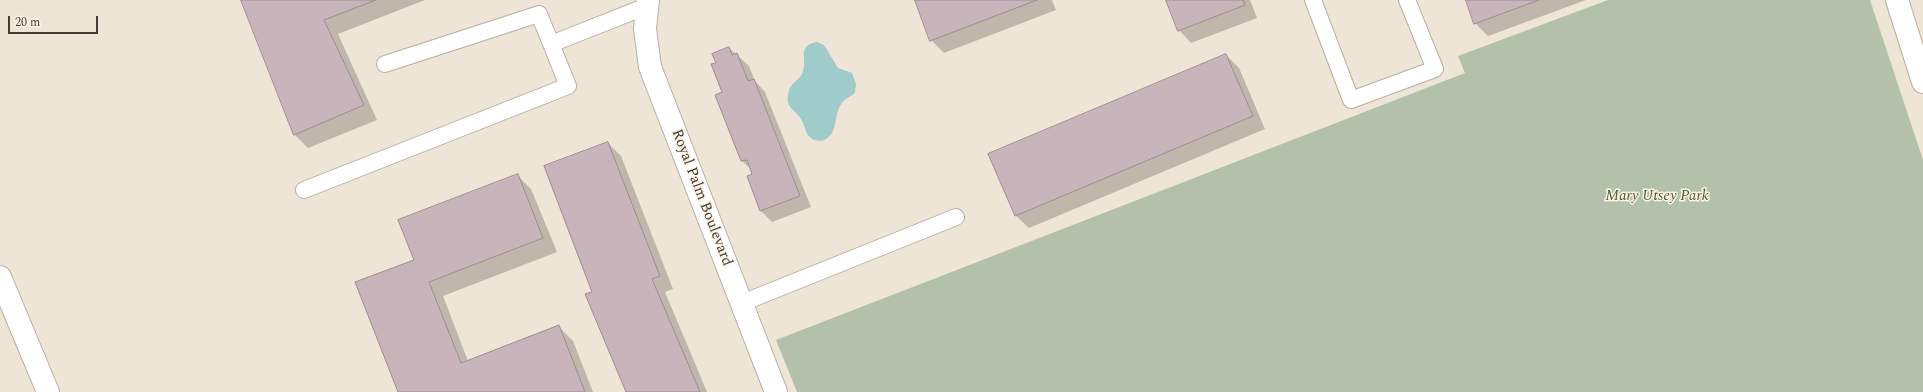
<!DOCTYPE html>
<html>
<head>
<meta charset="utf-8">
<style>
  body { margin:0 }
  #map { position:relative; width:1923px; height:392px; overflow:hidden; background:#efe5d6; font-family:Spectral,serif }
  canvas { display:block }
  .scale { position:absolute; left:8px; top:16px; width:90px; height:18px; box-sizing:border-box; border:2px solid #3f3b35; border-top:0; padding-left:5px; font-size:12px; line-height:14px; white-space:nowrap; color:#3f3b35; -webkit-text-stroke:3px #fdf2e3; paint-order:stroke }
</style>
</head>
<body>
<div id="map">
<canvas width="1923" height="392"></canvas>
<div class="scale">20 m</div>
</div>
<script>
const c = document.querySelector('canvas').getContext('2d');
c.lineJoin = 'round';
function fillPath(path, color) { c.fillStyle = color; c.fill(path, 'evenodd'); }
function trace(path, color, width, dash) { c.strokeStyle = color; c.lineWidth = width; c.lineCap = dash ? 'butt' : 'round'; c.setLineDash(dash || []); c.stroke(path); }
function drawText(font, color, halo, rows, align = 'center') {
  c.font = font + ' Spectral,serif'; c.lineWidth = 3; c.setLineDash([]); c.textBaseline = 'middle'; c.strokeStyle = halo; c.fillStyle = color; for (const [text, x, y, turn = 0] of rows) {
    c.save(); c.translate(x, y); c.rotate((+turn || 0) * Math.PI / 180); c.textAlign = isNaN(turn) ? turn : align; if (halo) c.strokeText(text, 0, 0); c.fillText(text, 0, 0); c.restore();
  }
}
fillPath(new Path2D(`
  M1608,0H1870L1923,160V392H797L776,340L1465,73L1458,56Z`), '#b3c0ab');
fillPath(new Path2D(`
  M817,42L824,45L838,68L852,73L856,84L855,93C851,97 845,98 842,103C832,116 840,134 822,141C804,140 808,131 801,119C794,108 784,108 789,90C792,82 799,80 802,74C809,60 795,46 817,42Z`), '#9fcbca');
fillPath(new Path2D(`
  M243,0H425L338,34L377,120L308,148L294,134Z
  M916,0H1052L1056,10L944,53L931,40Z
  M1167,0H1250L1257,18L1191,43L1179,30Z
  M1467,0H1586L1488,36L1475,23Z
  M729,48L749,66L755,81L765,92L811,207L772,222L761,211L748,177L754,175L752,170L742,161L723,92L717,63Z
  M1226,55L1239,68L1265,129L1029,228L1016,216Z
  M608,143L621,156L673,289L665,292L707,392H627L593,292Z
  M517,175L531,189L557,252L443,296L468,361L559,327L573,341L593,392H399L415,260Z`), '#0003');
const building = new Path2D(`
  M241,0H376L324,20L364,105L294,135Z
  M915,0H1037L930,41Z
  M1166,0H1243L1245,5L1178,31Z
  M1466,0H1539L1474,24Z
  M729,47L732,55L737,53L748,81L754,79L800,196L760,211L747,176L752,174L747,160L741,161L715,95L722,92L711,64L716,63L712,54Z
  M1226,54L1253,116L1015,216L988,154Z
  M608,142L660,276L652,279L700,392H626L585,294L592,292L544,166Z
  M518,174L543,238L429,282L461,363L559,325L585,392H398L355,282L414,260L398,220Z`);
fillPath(building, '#c8b5bb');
trace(building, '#9e8b91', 1);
const service = new Path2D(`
  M1313,0L1351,100L1435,69L1407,0
  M551,44L647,6
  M304,190L568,86L539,14L385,64
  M742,303L956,217`);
const minor = new Path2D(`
  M648,0L645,29L650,67L776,392
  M1897,0L1923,82
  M0,277L48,392`);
trace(service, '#b9aea0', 18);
trace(minor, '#b9aea0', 24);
trace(service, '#fff', 16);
trace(minor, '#fff', 22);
drawText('italic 15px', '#435d2f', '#fdf2e3', [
  ["Mary Utsey Park",1657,197]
]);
drawText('15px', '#3f3b35', '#fdf2e3', [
  ["Royal Palm Boulevard",701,198,69]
]);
</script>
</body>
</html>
